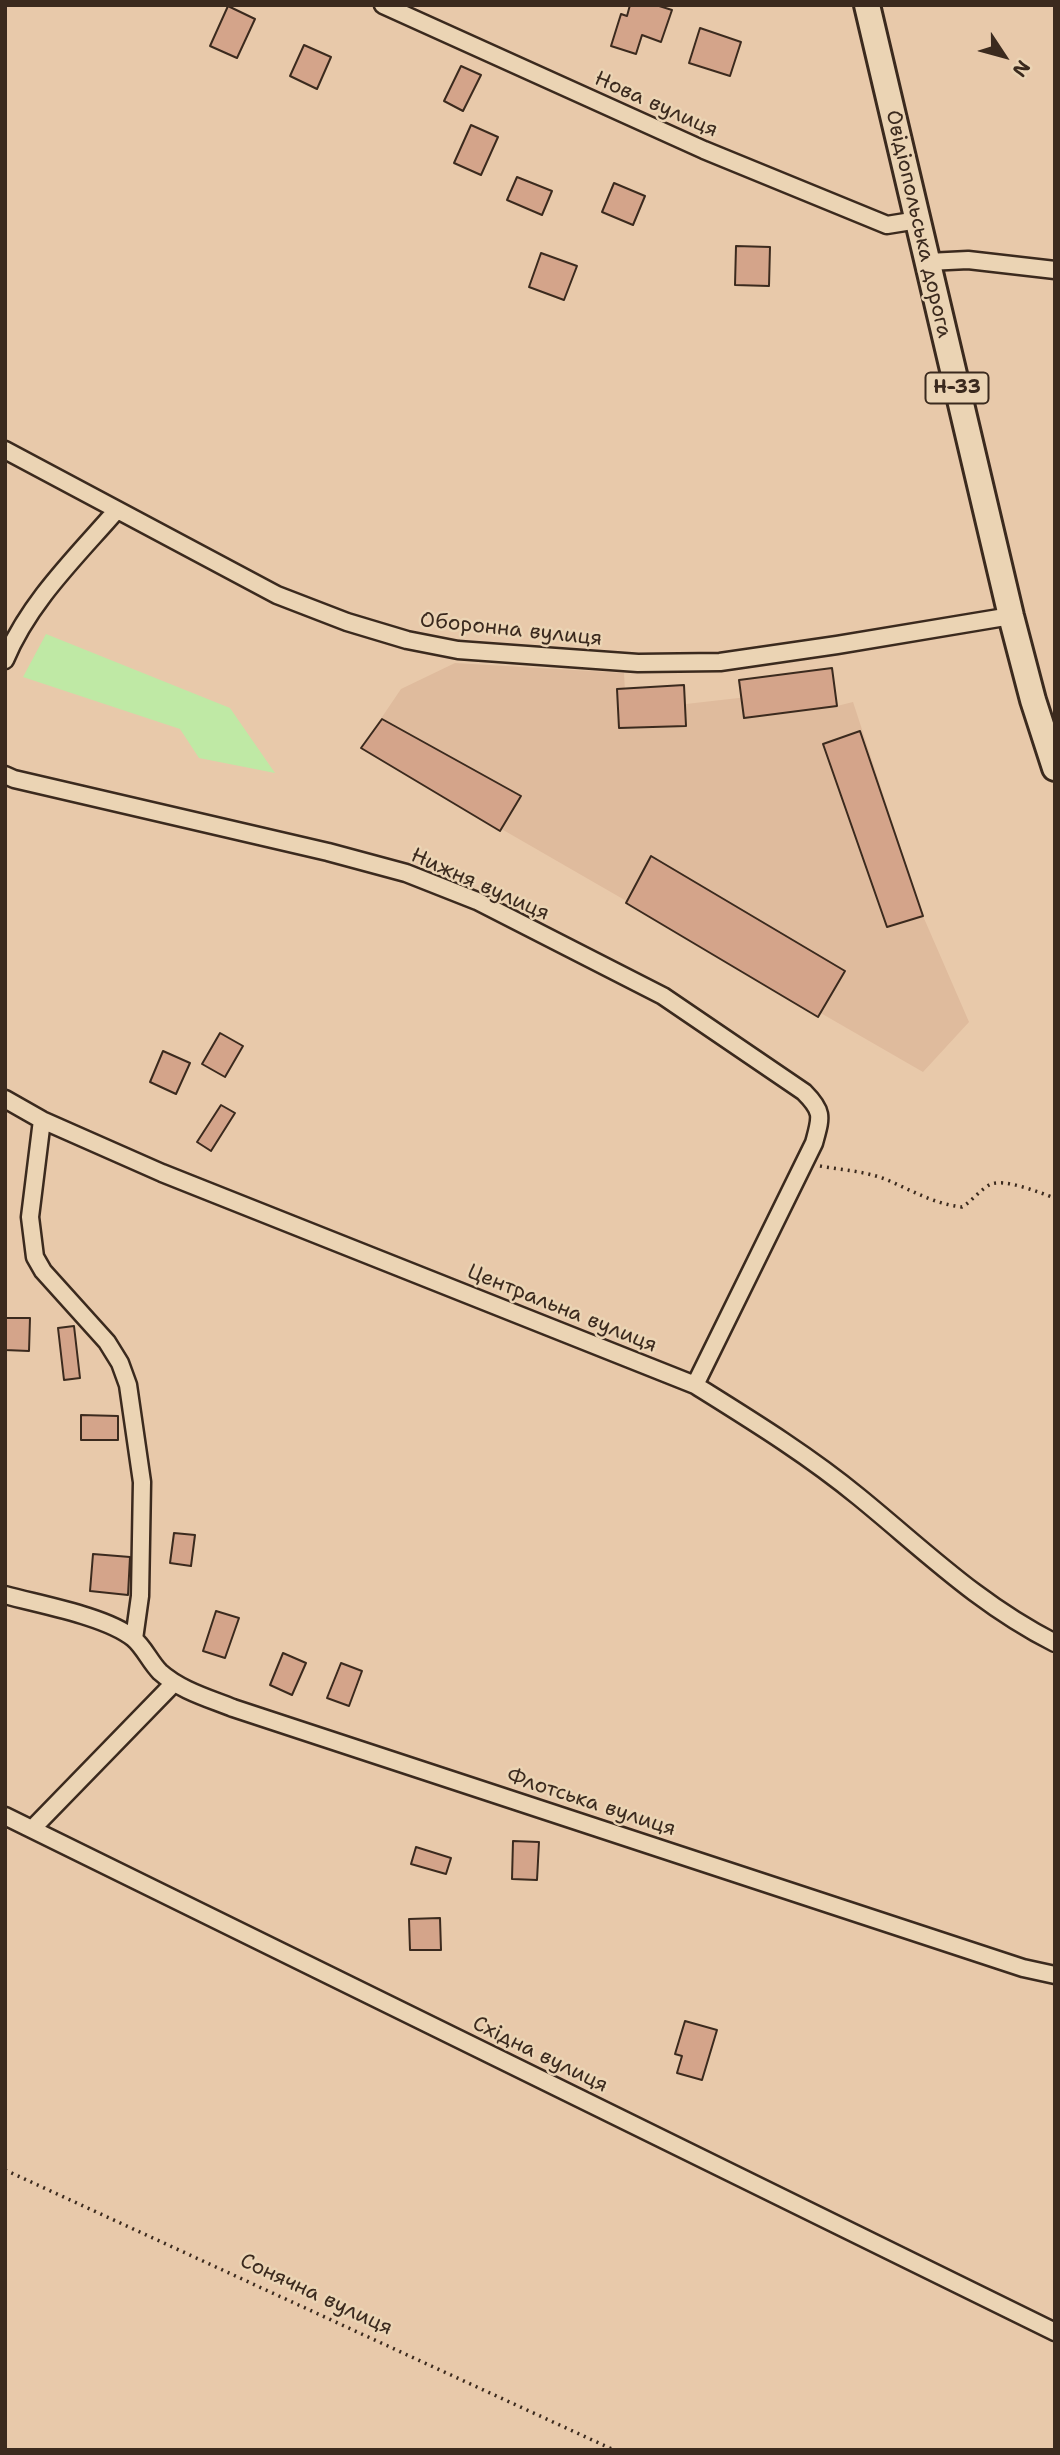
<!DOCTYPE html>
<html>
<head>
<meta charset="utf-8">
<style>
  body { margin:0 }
  #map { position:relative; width:1060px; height:2455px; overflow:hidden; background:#e8c9aa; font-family:"Shantell Sans",sans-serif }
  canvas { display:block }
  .frame { position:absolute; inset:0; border:7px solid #3b2a1e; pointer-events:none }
  .north { position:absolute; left:969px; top:21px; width:70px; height:70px; -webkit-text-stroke:5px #ebd4b4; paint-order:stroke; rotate:126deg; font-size:19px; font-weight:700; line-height:28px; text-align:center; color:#3b2a1e }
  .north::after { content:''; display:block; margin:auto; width:24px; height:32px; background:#3b2a1e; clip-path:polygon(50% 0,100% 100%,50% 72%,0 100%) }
</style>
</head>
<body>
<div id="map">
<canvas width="1060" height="2455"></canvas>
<div class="frame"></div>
<div class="north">N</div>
</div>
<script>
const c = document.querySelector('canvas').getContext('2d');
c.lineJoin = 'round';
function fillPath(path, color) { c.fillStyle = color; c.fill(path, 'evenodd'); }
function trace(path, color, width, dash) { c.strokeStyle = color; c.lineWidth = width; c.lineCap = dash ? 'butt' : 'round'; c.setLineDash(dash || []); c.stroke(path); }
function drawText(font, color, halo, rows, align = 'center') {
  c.font = font + ' "Shantell Sans",sans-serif'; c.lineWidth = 5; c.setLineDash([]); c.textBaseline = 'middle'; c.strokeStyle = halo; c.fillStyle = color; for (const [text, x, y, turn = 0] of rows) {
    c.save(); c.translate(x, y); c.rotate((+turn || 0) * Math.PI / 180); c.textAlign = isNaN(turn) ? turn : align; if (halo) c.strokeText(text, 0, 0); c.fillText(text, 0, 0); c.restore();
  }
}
fillPath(new Path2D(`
  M455,663L624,673L625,692L684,685L686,704L835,687L837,706L853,702L923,916L969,1022L923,1072L361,748L401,689Z`), '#dfbb9d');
fillPath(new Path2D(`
  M46,634L230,708L275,773L199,758L180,729L23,677Z`), '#bfe9a5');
const building = new Path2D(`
  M630,5H656L672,10L661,42L642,35L636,54L611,46L621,14L627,16Z
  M228,6L255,19L237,58L210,46Z
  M700,28L741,42L730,76L689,63Z
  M304,45L331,57L317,89L290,76Z
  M461,66L481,75L463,111L444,101Z
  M471,125L498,137L481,175L454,163Z
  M517,177L552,191L542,215L507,200Z
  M614,183L645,196L633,225L602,212Z
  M736,246L770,247L769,286L735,285Z
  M541,253L577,266L564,300L529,287Z
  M832,668L837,706L744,718L739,680Z
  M684,685L686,726L619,728L617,689Z
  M382,719L521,796L500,831L361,748Z
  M860,731L923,916L887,927L823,744Z
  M651,856L845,971L818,1017L626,903Z
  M220,1033L243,1046L225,1077L202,1064Z
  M163,1051L190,1063L176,1094L150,1082Z
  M221,1105L235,1113L211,1151L197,1142Z
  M5,1318H30L29,1351L5,1350Z
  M74,1326L80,1378L64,1380L58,1328Z
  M81,1415L118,1416V1440H81Z
  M174,1533L195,1535L191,1566L170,1563Z
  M93,1554L130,1557L128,1595L90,1591Z
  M216,1611L239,1618L225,1658L203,1651Z
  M283,1653L306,1663L292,1695L270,1685Z
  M341,1663L362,1671L349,1706L327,1698Z
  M513,1841L539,1842L537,1880L512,1879Z
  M416,1847L451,1858L446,1874L411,1864Z
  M440,1918L441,1950H410L409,1919Z
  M685,2021L717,2030L702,2080L677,2073L682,2056L675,2054Z`);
fillPath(building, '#d4a48a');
trace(building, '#3b2a1e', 2);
const street = new Path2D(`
  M383,5L704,150L887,225L918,220
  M928,262L968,260L1055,270
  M5,450L277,595L347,622L407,640L458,650L638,663L720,662L837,645L1011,616
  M5,660C29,602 76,557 116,511
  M5,775L14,779L328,852L406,873L477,901L663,996L804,1092C824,1112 821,1117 814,1143L695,1385
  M5,1099L42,1120L162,1173L695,1385C751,1420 808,1455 859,1497C924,1550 978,1604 1055,1643
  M42,1120L30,1217L35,1257L43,1271L107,1342L120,1363L128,1385L142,1482L140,1596L134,1639
  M5,1595C41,1605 105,1616 133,1638C144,1647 150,1662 160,1672C180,1690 208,1698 233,1708L1023,1968L1055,1975
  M5,1816L1055,2332
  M33,1828L174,1683`);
const primary = new Path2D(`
  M867,5L1011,616L1033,700L1055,768`);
trace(street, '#3b2a1e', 21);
trace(primary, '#3b2a1e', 30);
trace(new Path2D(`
  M820,1166C842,1170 864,1171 885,1179C911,1190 934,1204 962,1207C972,1201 979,1191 989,1185C1003,1177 1040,1193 1055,1198
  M5,2170L614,2450`), '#3b2a1e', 3.5, [2, 5]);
trace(street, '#ebd4b4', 16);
trace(primary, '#ebd4b4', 24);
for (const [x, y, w] of [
  [957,388,63]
]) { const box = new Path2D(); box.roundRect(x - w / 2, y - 15.5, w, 31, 5); c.fillStyle = '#ebd4b4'; c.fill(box); trace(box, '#3b2a1e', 2); }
drawText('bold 19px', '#3b2a1e', null, [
  ["Н-33",957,388]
]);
drawText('21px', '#3b2a1e', '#ebd4b4', [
  ["Нова вулиця",656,105,24],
  ["Овідіопольська дорога",918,224,77],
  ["Оборонна вулиця",511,630,6],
  ["Нижня вулиця",480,885,24],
  ["Центральна вулиця",562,1309,22],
  ["Флотська вулиця",591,1803,18],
  ["Східна вулиця",540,2055,26],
  ["Сонячна вулиця",316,2295,25]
]);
</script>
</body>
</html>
